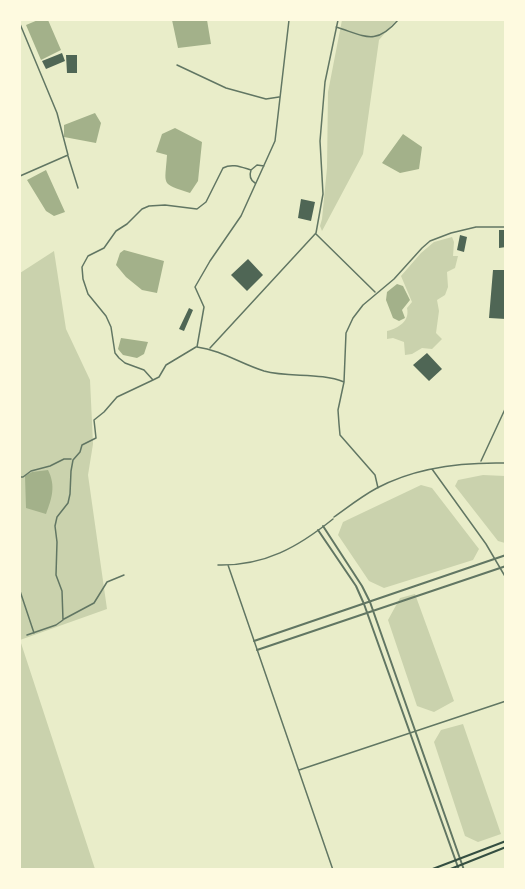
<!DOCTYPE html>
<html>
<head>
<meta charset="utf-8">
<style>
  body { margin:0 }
  #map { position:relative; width:525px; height:889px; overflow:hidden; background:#e9edc9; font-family:"PT Serif",serif }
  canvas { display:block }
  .frame { position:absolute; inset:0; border:21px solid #fefae0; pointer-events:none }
</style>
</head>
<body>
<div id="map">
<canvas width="525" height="889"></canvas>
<div class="frame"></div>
</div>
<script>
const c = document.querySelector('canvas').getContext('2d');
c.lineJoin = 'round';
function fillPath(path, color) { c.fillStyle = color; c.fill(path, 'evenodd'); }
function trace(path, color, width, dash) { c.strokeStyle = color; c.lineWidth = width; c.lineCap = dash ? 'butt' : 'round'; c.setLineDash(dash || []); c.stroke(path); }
fillPath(new Path2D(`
  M342,20H396L379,40L363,154L322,231L320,226L322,219L327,168L328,92Z
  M452,237L454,242L453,256H458L455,268L447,272L448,287L445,295L437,300L439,311L436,333L442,339L432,349L422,348L412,354L405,355L404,342L393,338L387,339V331C399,328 410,321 407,308L412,302L401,276L421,253L434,242Z
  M54,251L66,329L90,380L93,444L88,475L107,609L20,640L95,869L20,870V273Z
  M483,475L505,476V543L498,541L455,486L458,480Z
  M421,485L432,488L479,549L473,560L384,588L369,581L338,535L343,522Z
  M415,594L454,701L434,712L417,706L388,620L400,598Z
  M463,724L501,834L478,842L465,836L434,742L441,730Z`), '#cad2ad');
fillPath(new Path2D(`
  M38,20H48L61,50L41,60L26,25Z
  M172,20H207L211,44L178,48Z
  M95,113L101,123L96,143L64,137V125Z
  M175,128L202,142L198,181L190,193C160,183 165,186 167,155L156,152L162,134Z
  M403,134L422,147L419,169L400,173L382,163Z
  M46,170L65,212L54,216L46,211L27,180Z
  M124,250L164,261L157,293L142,290L126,277L116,265L120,253Z
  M397,284L403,286L410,300L402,310L405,318L399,321L393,318L386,300L387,292Z
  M121,338L148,342L144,354L137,358L123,355L118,349Z
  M48,470C56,486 52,498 46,514L26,508L25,476L32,472Z`), '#a3b18a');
fillPath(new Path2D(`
  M62,53L65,61L46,69L42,61Z
  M66,55H77V73H67Z
  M301,199L315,202L311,221L298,218Z
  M499,230H506V247L499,248Z
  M460,235L467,237L464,252L457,250Z
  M248,259L263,275L247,291L231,275Z
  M493,270H506V319L489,318Z
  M189,308L193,310L184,331L179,329Z
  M427,353L442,369L429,381L413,365Z`), '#4f6655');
trace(new Path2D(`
  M289,20L275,141L241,216L210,261L195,287L204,307L197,347C221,350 241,364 264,371C289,378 320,372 344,382
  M20,24L57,113L68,155L20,176
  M336,27C365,36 376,46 398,20
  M177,65L226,88L266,99L279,97
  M68,156L78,188
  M255,183C250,180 249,176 251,170L257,165L264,166
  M316,234L375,292
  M210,348L316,233L323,194L320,141L325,82L338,20
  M153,380L144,370L125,363L119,358L115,353L111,327L106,316L88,294L83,279L82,267L88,256L104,248L116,231L127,224L142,209L149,206L165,205L197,209L206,202L223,168C232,163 241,167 251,170
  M481,461L506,407
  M432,469L486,544L506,578
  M20,477H23L31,471L50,466L64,459H71
  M378,488L375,475L340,435L339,424L338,410L344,382L346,333L353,318L363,305L394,279L422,248L430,241L451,233L476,227H506
  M334,517C348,507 362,496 377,488C416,467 462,462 506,463
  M218,565C265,566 298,547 333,519
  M228,565L333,870
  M20,591L34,633
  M64,619L94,603L107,582L124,575
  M27,635L56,625L63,620L62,591L56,575L57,542L55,526L57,517L68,503L70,494L71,471L73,460L80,452L82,445L96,438L94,420L104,412L117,397L153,380L159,377L166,365L196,347
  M299,770L506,701`), '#617663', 1.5);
trace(new Path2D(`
  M323,526L362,586L370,602L464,870
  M318,530L356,586L364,604L459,870
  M254,641L506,555
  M257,650L506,566`), '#617663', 2);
trace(new Path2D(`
  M430,870L506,841
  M448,870L506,847`), '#344e41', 2);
</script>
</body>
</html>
